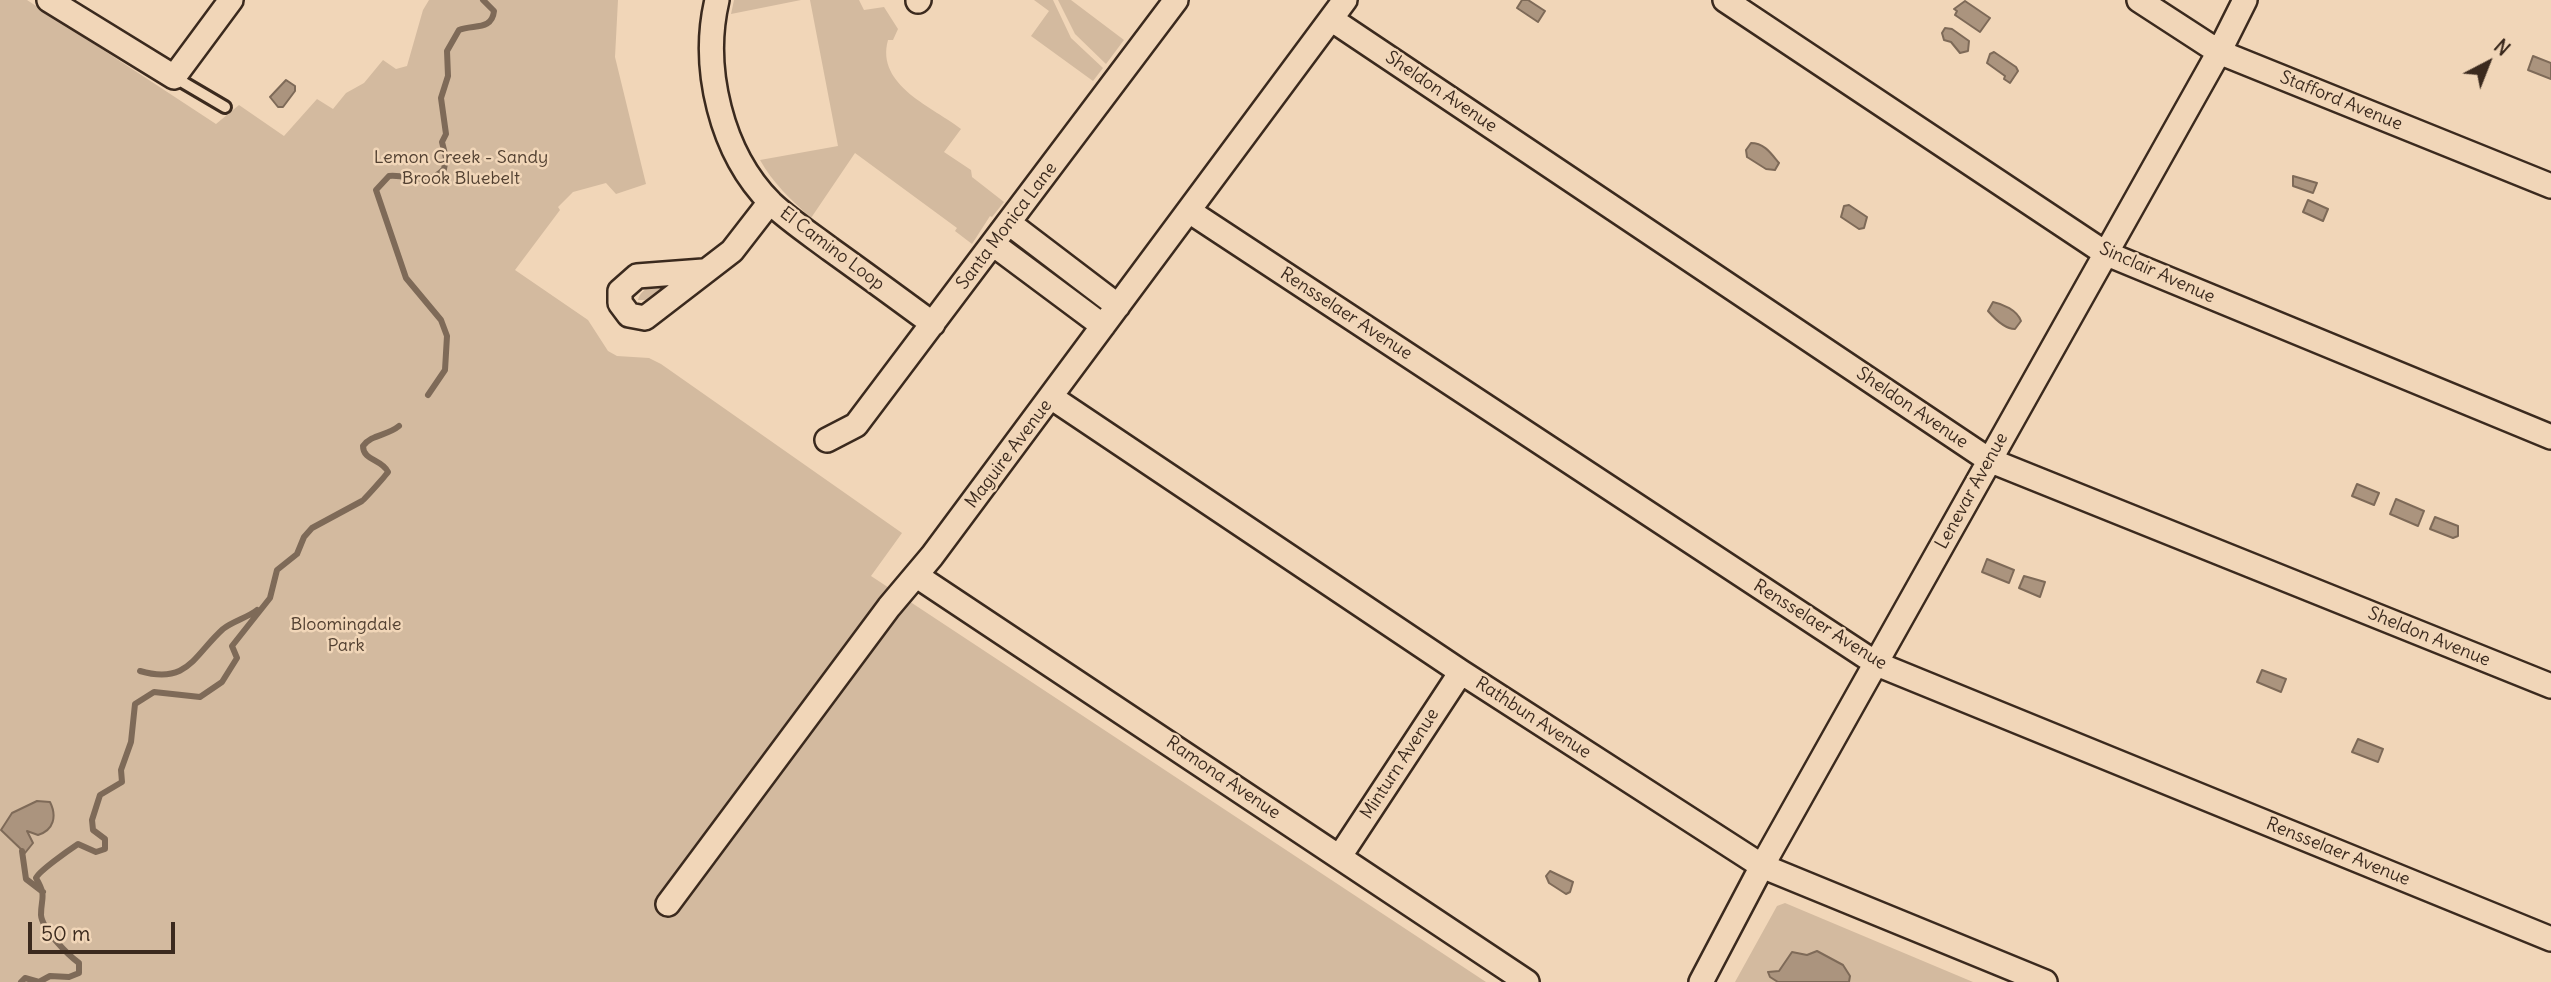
<!DOCTYPE html>
<html>
<head>
<meta charset="utf-8">
<style>
  body { margin:0 }
  #map { position:relative; width:2551px; height:982px; overflow:hidden; background:#f1d6b8; font-family:Delius,sans-serif }
  canvas { display:block }
  .north { position:absolute; left:2453px; top:28px; width:70px; height:70px; -webkit-text-stroke:5px #f1d6b8; paint-order:stroke; rotate:42deg; font-size:19px; font-weight:700; line-height:28px; text-align:center; color:#3b2a1e }
  .north::after { content:''; display:block; margin:auto; width:24px; height:32px; background:#3b2a1e; clip-path:polygon(50% 0,100% 100%,50% 72%,0 100%) }
  .scale { position:absolute; left:28px; top:922px; width:147px; height:32px; box-sizing:border-box; border:4px solid #3b2a1e; border-top:0; padding-left:9px; font-size:21px; line-height:24px; white-space:nowrap; color:#3b2a1e; -webkit-text-stroke:5px #f1d6b8; paint-order:stroke }
</style>
</head>
<body>
<div id="map">
<canvas width="2551" height="982"></canvas>
<div class="north">N</div>
<div class="scale">50 m</div>
</div>
<script>
const c = document.querySelector('canvas').getContext('2d');
c.lineJoin = 'round';
function fillPath(path, color) { c.fillStyle = color; c.fill(path, 'evenodd'); }
function trace(path, color, width, dash) { c.strokeStyle = color; c.lineWidth = width; c.lineCap = dash ? 'butt' : 'round'; c.setLineDash(dash || []); c.stroke(path); }
function drawText(font, color, halo, rows, align = 'center') {
  c.font = font + ' Delius,sans-serif'; c.lineWidth = 5; c.setLineDash([]); c.textBaseline = 'middle'; c.strokeStyle = halo; c.fillStyle = color; for (const [text, x, y, turn = 0] of rows) {
    c.save(); c.translate(x, y); c.rotate((+turn || 0) * Math.PI / 180); c.textAlign = isNaN(turn) ? turn : align; if (halo) c.strokeText(text, 0, 0); c.fillText(text, 0, 0); c.restore();
  }
}
fillPath(new Path2D(`
  M0,0H27L216,124L239,105L284,136L317,99L333,109L346,93L364,83L383,60L396,69L407,66L423,10L429,0H618L615,57L646,184L616,194L606,183L573,192L558,207L560,210L515,270L588,320L608,351L617,356L649,358L661,364L902,533L871,576L1486,982H0Z
  M734,0H801L731,14Z
  M810,0H859L864,10L884,7L898,29L893,40H888C875,86 935,108 961,129L944,152L971,170L972,177L1004,202L992,217L990,216L972,244L955,231L957,228L855,153L811,218C792,201 772,182 760,160L838,146Z
  M1034,0H1053L1071,38L1103,68L1093,81L1031,36L1049,11Z
  M1058,0H1071L1124,40L1106,64L1075,34Z
  M1020,247L1079,290V296L1017,250Z
  M673,283L652,300H638C642,285 660,284 673,283Z
  M1785,903L1973,982H1735L1777,906Z`), '#d3ba9f');
const water = new Path2D(`
  M1522,0H1528L1545,11L1538,22L1517,8Z
  M1965,1L1990,18L1980,32L1955,15L1957,11L1954,9Z
  M1945,28L1952,29L1969,41L1968,51L1960,53L1951,42L1944,40L1942,33Z
  M1994,52L2016,67L2018,71L2010,83L2004,79L2005,76L1987,63L1990,54Z
  M2533,56L2551,63V79L2528,70Z
  M286,80L295,86V91L283,107H278L270,97Z
  M1751,143C1765,143 1772,155 1779,163L1775,170L1766,169L1747,157L1746,150Z
  M2293,176L2317,183L2313,193L2293,186Z
  M2308,200L2328,209L2323,221L2303,212Z
  M1849,205L1867,217L1864,228L1859,229L1841,217L1844,206Z
  M1993,302C2003,304 2017,310 2021,321L2015,329C2004,329 1994,318 1988,311Z
  M2357,484L2379,493L2374,505L2352,496Z
  M2396,499L2424,511L2418,526L2390,514Z
  M2435,517L2458,526V536L2453,538L2430,529Z
  M1987,559L2014,570L2009,583L1982,572Z
  M2024,576L2045,582L2040,597L2019,588Z
  M2262,670L2286,679L2281,692L2257,682Z
  M2358,739L2383,749L2378,762L2352,752Z
  M37,801L50,802C57,816 54,830 38,835L27,831L33,843L25,853L1,830L12,813Z
  M1550,871L1573,882L1570,892L1566,894L1549,883L1546,876Z
  M1817,951L1843,965L1850,976L1849,982H1778L1770,977L1768,972L1779,971L1792,952L1807,955Z`);
fillPath(water, '#ab947e');
trace(water, '#7e6a58', 2);
trace(new Path2D(`
  M428,395L445,370L447,336L441,320L406,278L376,190L389,176C410,174 427,188 444,169L446,158L442,142L446,134L441,98L448,76L447,51L459,30C473,24 492,31 494,11L483,0
  M140,671C188,685 194,655 223,629C233,621 247,618 257,610
  M22,851L26,879L43,892
  M21,982L25,978L39,982L50,976L69,977L79,973V963C68,955 42,929 41,915C41,897 47,897 36,878C39,871 69,850 78,844L96,852L105,849V839L93,830L92,820L100,795L122,782L121,770L131,742L135,704L154,692L200,697L222,682L237,658L232,646L270,598L277,570L297,554L304,537L312,528L362,501C364,500 387,474 388,472C382,459 363,461 363,446C372,434 387,436 399,426`), '#7e6a58', 6);
const service = new Path2D(`
  M174,77L225,107`);
const minor = new Path2D(`
  M49,0L174,77L231,0
  M717,0C701,68 721,153 771,203C789,220 810,234 830,249C865,274 899,299 933,324
  M1725,0L2105,253L2551,437
  M2139,0L2219,52L2551,186
  M918,1L919,0
  M1331,19L1989,460L2551,686
  M1189,211L1877,664L2551,939
  M1009,223L1118,306
  M993,244L1103,326
  M703,271L637,276L620,291V303L629,315L645,318L732,251L770,202
  M1051,397L1461,672L1762,866L2045,982
  M827,440L856,425L1176,0
  M917,576L1527,982
  M1340,856L1461,672
  M668,904L889,607L932,556L1345,0
  M1701,982L1762,866L2219,52L2245,0`);
trace(service, '#3b2a1e', 16);
trace(minor, '#3b2a1e', 28);
trace(service, '#f1d6b8', 10);
trace(minor, '#f1d6b8', 23);
drawText('18px', '#3b2a1e', '#f1d6b8', [
  ["Sheldon Avenue",1441,92,34],
  ["Stafford Avenue",2341,101,22],
  ["Santa Monica Lane",1007,226,-53],
  ["El Camino Loop",832,249,37],
  ["Sinclair Avenue",2157,273,24],
  ["Rensselaer Avenue",1346,314,33],
  ["Sheldon Avenue",1912,408,34],
  ["Maguire Avenue",1009,454,-53],
  ["Lenevar Avenue",1972,491,-61],
  ["Rensselaer Avenue",1820,625,32],
  ["Sheldon Avenue",2429,637,22],
  ["Rathbun Avenue",1533,718,33],
  ["Minturn Avenue",1400,764,-57],
  ["Ramona Avenue",1223,778,34],
  ["Rensselaer Avenue",2338,852,22]
]);
drawText('18px', '#524031', '#f1d6b8', [
  ["Lemon Creek - Sandy",461,158],
  ["Brook Bluebelt",461,179],
  ["Bloomingdale",346,625],
  ["Park",346,646]
]);
</script>
</body>
</html>
